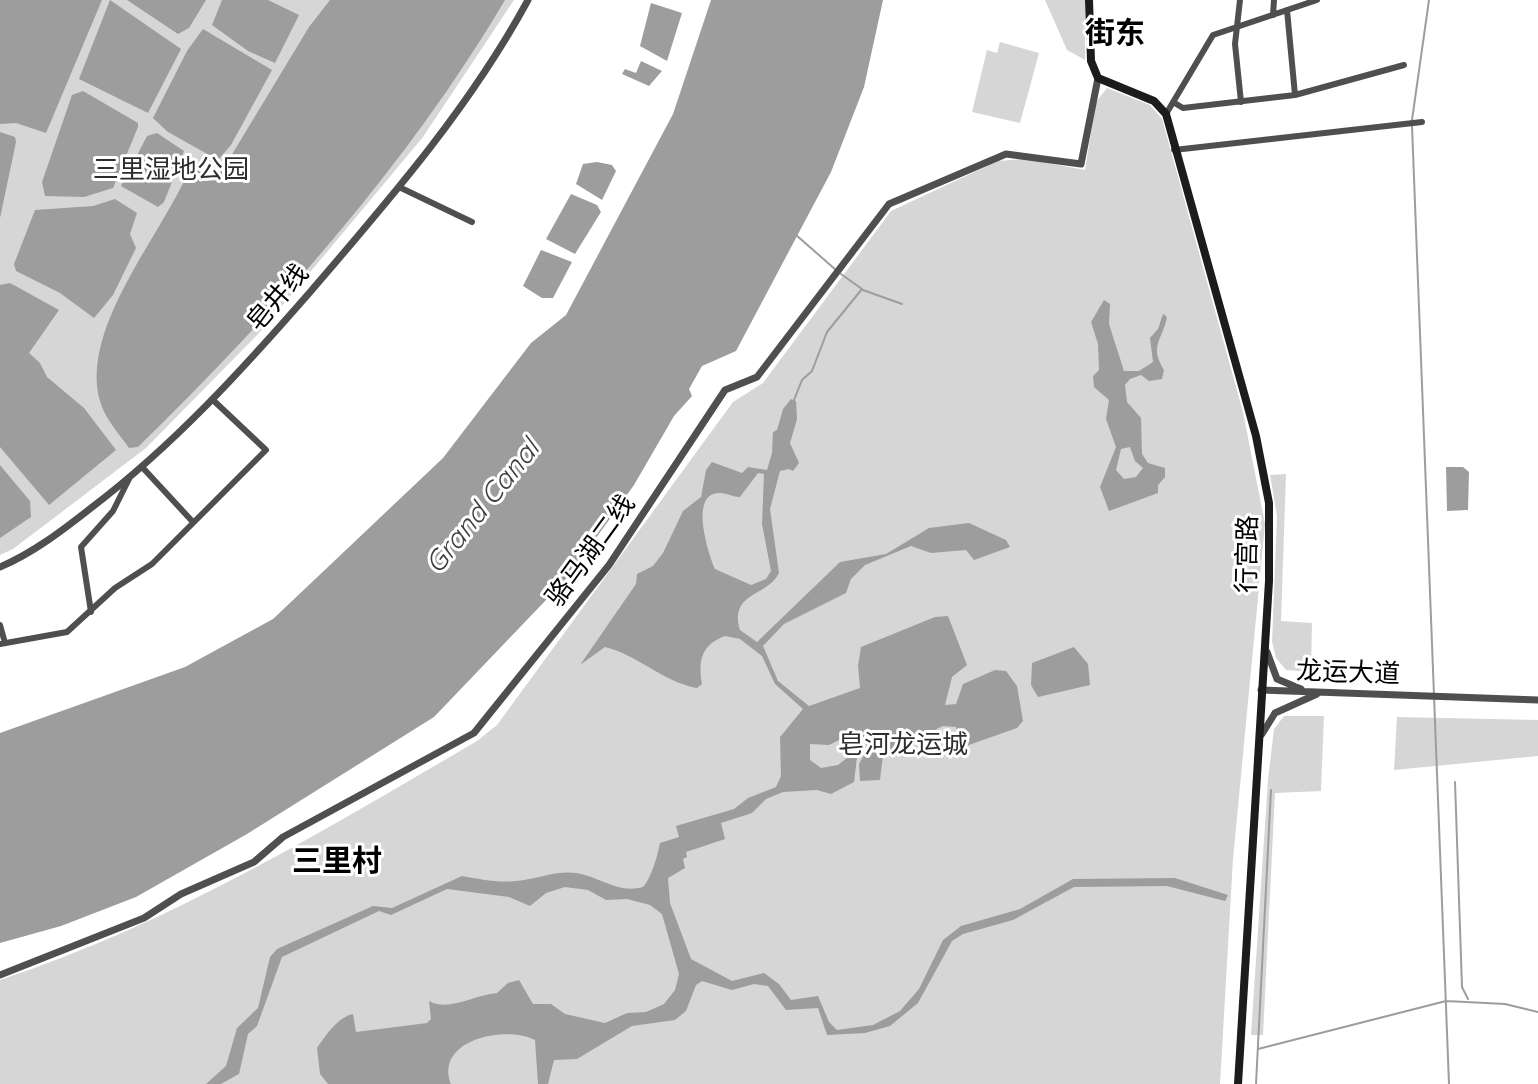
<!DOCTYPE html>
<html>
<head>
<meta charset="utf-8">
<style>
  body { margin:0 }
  canvas { display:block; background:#fff }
</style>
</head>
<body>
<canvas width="1538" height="1084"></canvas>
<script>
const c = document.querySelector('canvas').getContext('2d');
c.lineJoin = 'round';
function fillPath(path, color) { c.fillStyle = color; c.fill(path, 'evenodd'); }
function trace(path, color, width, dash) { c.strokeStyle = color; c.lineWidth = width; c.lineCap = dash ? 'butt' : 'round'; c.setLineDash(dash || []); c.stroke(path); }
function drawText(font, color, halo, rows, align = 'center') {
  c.font = font + ' Quicksand,"Noto Sans SC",sans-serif'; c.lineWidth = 6; c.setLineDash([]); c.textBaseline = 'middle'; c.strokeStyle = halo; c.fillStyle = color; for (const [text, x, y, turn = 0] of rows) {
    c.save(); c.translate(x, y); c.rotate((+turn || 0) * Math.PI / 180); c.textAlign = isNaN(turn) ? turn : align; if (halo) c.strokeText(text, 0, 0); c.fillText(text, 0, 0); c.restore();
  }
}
fillPath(new Path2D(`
  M0,0H514L423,137L261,331L146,448L13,549L0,555Z
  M1045,0H1085V60L1067,50Z
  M1000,42L1039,53L1020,123L972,112L987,50L997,53Z
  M1107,88L1150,105L1162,119L1243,412L1265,524L1233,859L1220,1084H0V980C170,924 323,831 477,741L497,725L733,402L763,383L891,211L998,161L1026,159L1085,170L1096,102Z
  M1286,474L1281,621L1312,623L1311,672L1286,670L1276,658L1272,642L1277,516L1270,475Z
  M1284,716H1324L1321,791L1275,793L1263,1035H1251L1268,780L1274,729Z
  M1397,717L1538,720V756L1394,770Z`), '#d6d6d6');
fillPath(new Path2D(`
  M0,0H102L46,133L16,123L0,124Z
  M110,0L181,49L148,113L79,79Z
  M127,0H206L189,28L178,34Z
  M222,0H268L299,15L275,63L248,51L212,25Z
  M330,0H505C407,166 275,313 138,447L129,448C119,434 104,417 100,401C79,326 166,231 192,163L218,168L228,161L309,27Z
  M711,0H883L864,87L831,172L736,351L702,366L689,389L692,396L674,416L634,485L568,577L434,717L247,834L136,897L61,926L0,943V733L185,667L273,619L443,458L531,343L566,315L673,114Z
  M651,3L682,13L667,61L640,46Z
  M203,29L272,70L231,145L218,160L168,132L153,118L187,51Z
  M641,61L662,71L649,86L622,74L625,69L636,73Z
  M83,91L138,123V127L113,188L84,197L45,196L42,182L72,95Z
  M0,132L15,137L16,142L0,218Z
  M157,133L184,151L164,202L158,207L121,186L147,136Z
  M597,162L612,165L616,171L602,200L576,184L583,164Z
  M571,194L597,205L601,212L575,254L546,239Z
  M115,199L137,213L130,234L136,248L113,295L94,318L60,293L16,271L14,264L35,210L93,206Z
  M541,250L572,262L553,298H542L523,286Z
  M10,283L59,310L29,353L40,363L47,377L84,408L116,450L49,505L0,447V285Z
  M1104,300L1110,304L1109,324L1124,371H1139L1153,362L1150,338L1158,329L1163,314L1167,317C1162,342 1149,345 1164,370L1162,379L1149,381L1141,375L1130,379L1125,385L1127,402L1141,418L1142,454L1148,463L1165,468V477L1158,485V493L1109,511L1100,487L1116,447L1106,419L1109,400L1094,387L1093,376L1099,370L1098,344L1091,322ZM1130,447L1135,461L1143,468L1136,477L1124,479L1116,470L1121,449Z
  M791,399L796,401L797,419L790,443L799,463L793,471L789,469L780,471L770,509L779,573C767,597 729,592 740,630L757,642L840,562L886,554L929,528L969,523L1006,540L1010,547L974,560L966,550L931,553L911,546L865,565L851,579L846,593L784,624L763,646L778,681L809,706L860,688L858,666L861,647L935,617L948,616L967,665L952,677L945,705L956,704L963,684L995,670L1006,671L1017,686L1023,721L1017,728L966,746L960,741L956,727L943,726L883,755L880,780L860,781L859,764L868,747L860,735H850L829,745L810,744V760L821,768L838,765L858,749L854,782L831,794L817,790L783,792L766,799L752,813L721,823L725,839L686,852L687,857L683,859L685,868L668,878L670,903L691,959L732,981L764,973L779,984L791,1000L818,996L829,1022L837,1030L873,1025L900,1011L919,989L943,940L961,926L1020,909L1073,879L1175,878L1228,895L1225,901L1167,886L1074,887L1013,920L963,934L952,941L918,1003L890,1026L865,1033L827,1035L818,1008L786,1010L768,986L754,984L732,990L702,981L696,985L686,1011L675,1020L632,1026L577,1059L554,1060L548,1084H538L535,1040C507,1025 434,1039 451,1084H328L320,1074L317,1048C326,1035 338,1017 353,1014L356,1032L427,1023L431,1019L429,1001C448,1012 474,995 497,993L508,983L519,980L533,1004H551L565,1014L605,1023L627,1013L646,1012L664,1004L675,990L679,974L662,914L650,905L627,899L606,900L588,890L565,887L546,893L530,906L509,897L447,889L391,915L379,911L282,957L257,1026L248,1034L239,1074L221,1084H206L226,1066L237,1028L258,1008L270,957L277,949L373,906L392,908L462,876C480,879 496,883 516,881C537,879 556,870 577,873C600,877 618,894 643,887C651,879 658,854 660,843L679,837L676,826L734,809L748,798L776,787L781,776L780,737L803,709L775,684L762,656L740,639L725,636C701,645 698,661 702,684L697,688C663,682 638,655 605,647L580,665L636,584L637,574L653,566L663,553L683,511L701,497L706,470L712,462L742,473L748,467L767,470L772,453L773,432L777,430L783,409ZM758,473L764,474L762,524L771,571L766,579L751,585L715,569C709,555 688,492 720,493C727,493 733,497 740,497Z
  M0,465L30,501L31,517L0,538Z
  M1446,467H1463L1469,472L1468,510L1447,511Z
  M1074,647L1088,664L1090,685L1038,697L1031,685L1032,663Z`), '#9d9d9d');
trace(new Path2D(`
  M1412,120L1429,0
  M1412,126L1449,1084
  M796,235L836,270
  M863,290L902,304
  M794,400L802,380L812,371L827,332L862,289L841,274
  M1455,782L1462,987L1468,999
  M1258,1049L1446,1001L1505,1004L1538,1012
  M1256,1084L1271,790`), '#9d9d9d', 2);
trace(new Path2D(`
  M1240,0L1235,44L1241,102
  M1287,10L1295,95
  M1273,15L1274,0
  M1173,102L1183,108L1295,95L1404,65
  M1166,114L1213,35L1317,0
  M1174,150L1422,122
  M399,187L472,222
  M143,468L192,521
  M91,612L81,547L113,511L129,479
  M0,625L5,643
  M0,644L67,632L115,588L152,564L266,450L213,400`), '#4f4f4f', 6);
trace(new Path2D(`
  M0,567C33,553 63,530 91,508C174,445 243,369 311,291C390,199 470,107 528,0
  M1267,652L1277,679L1301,689
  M1261,690L1538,700
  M1262,734L1275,713L1317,694
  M0,975L144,918L181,894L254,862L283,837L474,733L609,565L725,390L757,377L889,204L1006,154L1081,164L1098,78`), '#4f4f4f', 7);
trace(new Path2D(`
  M1089,0L1091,61L1098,78L1154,101L1166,114L1256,436L1269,503V581L1238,1084`), '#1c1c1c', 8);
drawText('26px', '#2d2d2d', '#fff', [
  ["三里湿地公园",171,170],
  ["皂河龙运城",903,745]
]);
drawText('26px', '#000', '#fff', [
  ["皂井线",278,298,-49],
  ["骆马湖二线",591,551,-54],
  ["行宫路",1248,554,-89],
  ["龙运大道",1348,673,2]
]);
drawText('italic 28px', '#3e3e3e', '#fff', [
  ["Grand Canal",483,507,-51]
]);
drawText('bold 30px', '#000', '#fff', [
  ["街东",1115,34],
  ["三里村",337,862]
]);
</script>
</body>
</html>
